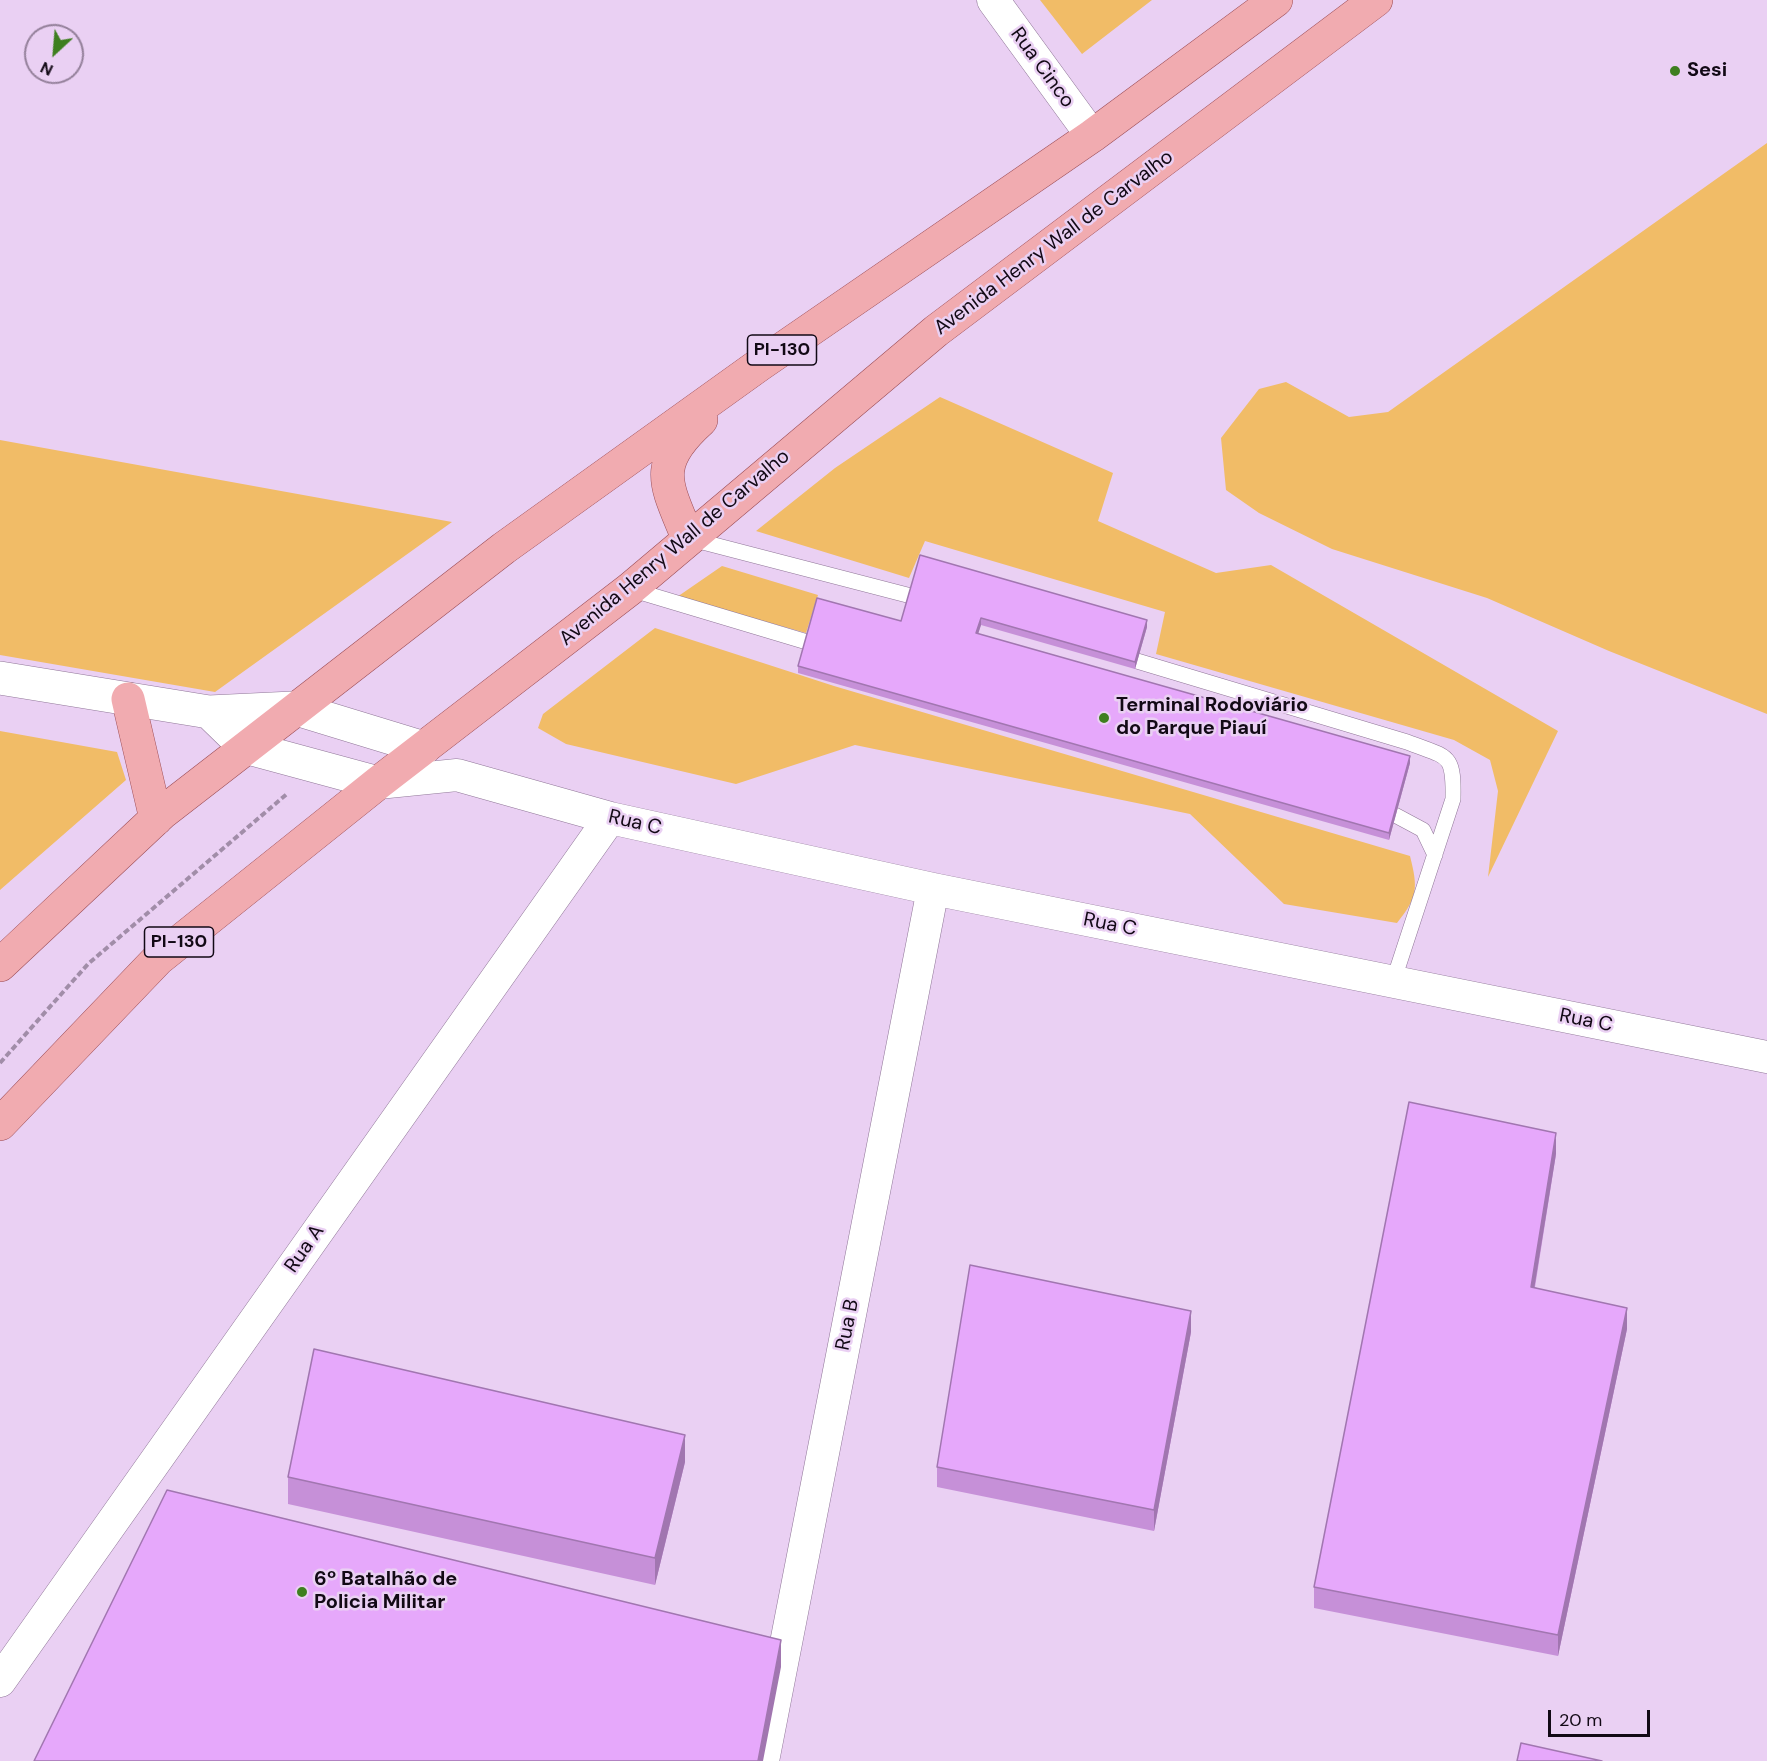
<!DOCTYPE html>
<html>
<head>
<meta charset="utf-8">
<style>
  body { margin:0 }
  #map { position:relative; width:1767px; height:1761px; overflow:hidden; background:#ead0f3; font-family:"DM Sans",sans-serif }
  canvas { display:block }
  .north { position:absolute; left:24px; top:24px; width:60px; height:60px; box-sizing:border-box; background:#ead0f3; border:2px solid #94809a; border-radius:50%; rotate:206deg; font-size:16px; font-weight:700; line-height:24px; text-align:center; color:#120915 }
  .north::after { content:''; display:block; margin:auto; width:21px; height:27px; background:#3e7f1f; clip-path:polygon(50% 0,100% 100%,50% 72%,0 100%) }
  .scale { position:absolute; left:1548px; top:1710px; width:102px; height:27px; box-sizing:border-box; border:3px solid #120915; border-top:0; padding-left:8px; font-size:18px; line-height:21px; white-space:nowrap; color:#120915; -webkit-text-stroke:4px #ead0f3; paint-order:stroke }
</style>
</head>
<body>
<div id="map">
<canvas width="1767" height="1761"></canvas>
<div class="north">N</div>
<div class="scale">20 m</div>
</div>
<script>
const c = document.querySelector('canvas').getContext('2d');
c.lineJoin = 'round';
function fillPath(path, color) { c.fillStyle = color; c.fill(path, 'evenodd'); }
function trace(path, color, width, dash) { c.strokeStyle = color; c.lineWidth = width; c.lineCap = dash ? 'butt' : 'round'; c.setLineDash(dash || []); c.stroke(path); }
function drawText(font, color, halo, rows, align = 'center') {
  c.font = font + ' "DM Sans",sans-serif'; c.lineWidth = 5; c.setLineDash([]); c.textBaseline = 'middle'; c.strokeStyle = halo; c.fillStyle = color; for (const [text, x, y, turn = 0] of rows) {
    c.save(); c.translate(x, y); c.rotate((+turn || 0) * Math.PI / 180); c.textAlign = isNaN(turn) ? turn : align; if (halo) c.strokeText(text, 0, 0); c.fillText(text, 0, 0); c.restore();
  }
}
fillPath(new Path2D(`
  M1040,0H1152L1082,54Z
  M1767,143V714L1609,651L1487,598L1332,549L1259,513L1226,490L1221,438L1259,389L1286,382L1349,417L1388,412Z
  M940,397L1113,473L1098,521L1216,573L1271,565L1558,731L1488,877L1498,791L1490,760L1454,740L1156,654L1165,612L925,541L909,578L756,531L835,468Z
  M0,440L452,522L215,692L0,655Z
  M722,566L818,595L806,633L677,597Z
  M655,628L834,686L1410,856C1418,888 1418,897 1397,923L1284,904L1190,814L855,745L736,784L566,744L538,728L543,714Z
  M0,731L117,752L126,780L0,890Z`), '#f1bc67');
const service = new Path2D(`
  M691,539L911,596
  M630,589L807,642
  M1137,661L1407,742C1448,758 1454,752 1453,799L1393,982
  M1395,815L1423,830L1435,855`);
const minor = new Path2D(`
  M993,0L1092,136
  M378,783L457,775L610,818L933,889L1767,1057
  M0,1681L610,818
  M763,1761L933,889`);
const tertiary = new Path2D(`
  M0,678L209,712L293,708L424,748
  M209,712L245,747L378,783`);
const primary = new Path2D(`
  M688,538C666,484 651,465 701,420
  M128,699L156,819
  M0,965L162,813L504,548L759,365L1092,136L1276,0
  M0,1124L158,959L378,783L630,589L936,331L1376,0`);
trace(service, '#907798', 16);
trace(minor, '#907798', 33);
trace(tertiary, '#907798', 34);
trace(primary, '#9c4e57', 34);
trace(new Path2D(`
  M0,1063L88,964L288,793`), '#a18da8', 4, [6, 3]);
trace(service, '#fff', 15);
trace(minor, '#fff', 32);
trace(tertiary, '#fff', 33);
trace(primary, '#f1abb0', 33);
fillPath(new Path2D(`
  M920,555L1147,627L1135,669L981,625L978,634L1410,763L1389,840L798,673V666L901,621Z
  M1556,1154L1535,1287L1627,1329L1558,1656L1314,1608V1587Z
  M1191,1332L1154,1531L937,1487V1467Z
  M685,1462L655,1585L288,1504V1477Z`), '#c690d8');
fillPath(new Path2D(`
  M981,618V625L976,640V633Z
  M1147,620V627L1135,669V662Z
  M1410,756V763L1389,840V833Z
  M1556,1133V1154L1531,1308V1287Z
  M1627,1308V1329L1558,1656V1635Z
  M1191,1311V1332L1154,1531V1510Z
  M685,1435V1462L655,1585V1558Z
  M781,1640V1667L763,1761H758Z`), '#a176b0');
const building = new Path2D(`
  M920,555L1147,620L1135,662L981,618L976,633L1410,756L1389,833L798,666L817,598L901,621Z
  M1409,1102L1556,1133L1531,1287L1627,1308L1558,1635L1314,1587Z
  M970,1265L1191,1311L1154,1510L937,1467Z
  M314,1349L685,1435L655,1558L288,1477Z
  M167,1490L781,1640L758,1761H34Z
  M1521,1743L1602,1761H1517Z`);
fillPath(building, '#e6a8fb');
trace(building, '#a176b0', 1.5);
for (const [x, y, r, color] of [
  [1675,71,6,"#3e7f1f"],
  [1104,718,6,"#3e7f1f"],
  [302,1592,6,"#3e7f1f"]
]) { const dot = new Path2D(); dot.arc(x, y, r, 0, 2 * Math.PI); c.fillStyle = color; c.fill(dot); trace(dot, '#ead0f3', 2); }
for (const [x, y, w] of [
  [782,350,69],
  [179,942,69]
]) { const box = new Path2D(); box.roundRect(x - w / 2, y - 15, w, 30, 4.5); c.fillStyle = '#ead0f3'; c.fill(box); trace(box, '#120915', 1.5); }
drawText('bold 18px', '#120915', null, [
  ["PI-130",782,350],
  ["PI-130",179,942]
]);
drawText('20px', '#120915', '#ead0f3', [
  ["Rua Cinco",1042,68,54],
  ["Avenida Henry Wall de Carvalho",1054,243,-37],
  ["Avenida Henry Wall de Carvalho",675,548,-40],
  ["Rua C",635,823,13],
  ["Rua C",1110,925,11],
  ["Rua C",1586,1021,11],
  ["Rua A",305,1249,-55],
  ["Rua B",848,1325,-79]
]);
drawText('bold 20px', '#120915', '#ead0f3', [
  ["Sesi",1687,71],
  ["Terminal Rodoviário",1116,706],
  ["do Parque Piauí",1116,729],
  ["6º Batalhão de",314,1580],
  ["Policia Militar",314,1603]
], 'left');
</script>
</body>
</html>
